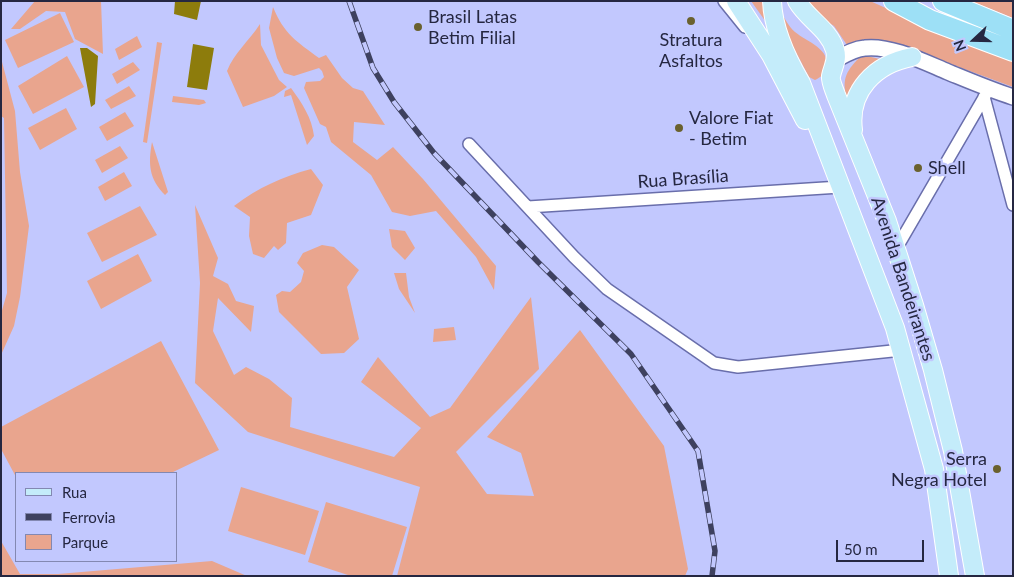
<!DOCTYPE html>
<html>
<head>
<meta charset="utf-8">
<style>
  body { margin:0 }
  #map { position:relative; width:1014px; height:577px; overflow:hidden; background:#c2c8fe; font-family:Lato,sans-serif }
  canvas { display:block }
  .frame { position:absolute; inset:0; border:2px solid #252741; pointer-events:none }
  .legend { position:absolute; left:15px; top:472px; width:162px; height:90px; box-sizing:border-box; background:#c2c8fe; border:1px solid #8388b2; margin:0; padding:6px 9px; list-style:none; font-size:15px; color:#252741 }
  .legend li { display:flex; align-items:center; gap:10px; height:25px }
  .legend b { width:25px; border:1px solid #8388b2 }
  .north { position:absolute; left:949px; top:15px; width:50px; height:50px; -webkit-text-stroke:4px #c2c8fe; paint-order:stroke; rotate:249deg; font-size:14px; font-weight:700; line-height:20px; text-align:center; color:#252741 }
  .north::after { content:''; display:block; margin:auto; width:18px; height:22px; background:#252741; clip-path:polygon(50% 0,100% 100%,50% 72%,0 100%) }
  .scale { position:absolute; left:836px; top:540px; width:88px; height:22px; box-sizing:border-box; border:2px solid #252741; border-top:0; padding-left:6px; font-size:15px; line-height:18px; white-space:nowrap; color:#252741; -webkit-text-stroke:4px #c2c8fe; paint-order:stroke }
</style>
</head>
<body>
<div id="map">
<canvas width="1014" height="577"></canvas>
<div class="frame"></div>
<ul class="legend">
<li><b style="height:6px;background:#c4ecfa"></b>Rua</li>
<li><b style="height:6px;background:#3e415f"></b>Ferrovia</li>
<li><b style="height:14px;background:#e9a58e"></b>Parque</li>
</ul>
<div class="north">N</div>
<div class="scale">50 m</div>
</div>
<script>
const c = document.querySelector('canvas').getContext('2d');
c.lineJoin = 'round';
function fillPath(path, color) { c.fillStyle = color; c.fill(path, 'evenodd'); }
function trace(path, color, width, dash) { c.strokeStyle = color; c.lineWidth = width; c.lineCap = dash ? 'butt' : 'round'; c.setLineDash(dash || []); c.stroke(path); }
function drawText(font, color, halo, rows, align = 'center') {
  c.font = font + ' Lato,sans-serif'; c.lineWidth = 5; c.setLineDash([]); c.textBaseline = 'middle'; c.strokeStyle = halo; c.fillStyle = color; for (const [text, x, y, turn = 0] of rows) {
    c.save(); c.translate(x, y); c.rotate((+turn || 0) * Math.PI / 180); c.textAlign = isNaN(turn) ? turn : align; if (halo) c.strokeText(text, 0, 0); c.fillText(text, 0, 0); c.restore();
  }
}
fillPath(new Path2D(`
  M35,1H101L103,54L75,39L65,12L46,11L20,29H11Z
  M751,1H762L766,22Z
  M803,1H870L958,40L1013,61V87L891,42L847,45L834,26L809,10Z
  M971,1H1013V18Z
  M273,7C284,34 296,41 319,58L326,55L342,78L353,88L363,91L385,125L354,122L353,142L377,160L393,147L423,179L496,266L494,290L476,257L436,211L410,216L392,212L371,175L331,142L326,127L320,124L304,88L306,82L320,81L324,77L322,71L319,68L294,76L284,73L277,58L269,28Z
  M781,12C785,19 789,27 795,32C807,42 832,49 826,69C824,75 821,77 815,80L809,77L781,24Z
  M60,13L74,42L18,68L5,40Z
  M260,24L261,45L279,80L287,87L274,96L243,107L227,71C234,53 249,41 260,24Z
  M137,36L142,47L119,60L115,49Z
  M157,42L162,43L147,143L143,142Z
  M862,55L880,59L847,99C841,78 847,70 862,55Z
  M67,56L84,87L33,114L18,86Z
  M1,58L15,111L20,172L29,226L20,297L14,326L1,355V314L7,293L4,118L1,116Z
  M133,62L140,70L117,84L112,74Z
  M129,86L136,96L111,109L105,100Z
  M291,88C302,103 312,118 314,136L307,145L291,95L284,97L285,91Z
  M173,96L204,100L206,103L199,105L172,102Z
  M66,108L77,129L40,150L28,128Z
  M125,112L134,126L107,141L99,127Z
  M152,142L168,192L165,195C149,179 148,164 152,142Z
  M120,146L128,158L102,173L95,160Z
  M311,169L323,185L311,215L287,223L286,243L278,250L274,246L264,258L253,254L249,236L250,217L234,206C259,187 282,177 311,169Z
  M124,172L132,186L105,201L98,187Z
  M195,205L218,258L213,276L228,284L236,301L254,306L251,332L218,298L213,331L234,375L246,367L269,379L292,398L290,427L394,457L421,428L361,382L378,357L430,417L450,408L531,297L539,369L456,452L487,494L534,496L521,453L487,437L580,330L664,446L688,569L685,576H397L420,487L248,432L195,383L200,283Z
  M140,206L157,235L102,262L87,233Z
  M389,229L405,231L415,248L405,260L392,247Z
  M322,245L334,247L359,270L347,287L359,339L344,353L321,354L279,312L276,295L282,291L290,292L301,282L304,271L297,263L303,253Z
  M138,254L152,281L101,309L87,281Z
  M394,273H406L409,297L415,313L399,289Z
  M454,327L456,340L433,342L434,329Z
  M161,341L219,450L171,473H16V477L1,449V427Z
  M241,487L319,511L305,555L228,531Z
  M326,502L407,527L392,576H351L308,562Z
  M1,541L20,574H58L212,561L247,576H1Z`), '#e9a58e');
fillPath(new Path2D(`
  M175,1H201L197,20L174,14Z
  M193,44L214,48L207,90L187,87Z
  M80,48H87L98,56L95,104L91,107Z`), '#8d7c0c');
const minor = new Path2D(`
  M724,1L745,27
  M984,97L1013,205
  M469,144L574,257L607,289L714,363L738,367L902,350
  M528,207L840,187
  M896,249L989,89`);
const secondary = new Path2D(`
  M837,59C846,54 854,49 865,48C891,45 924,62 948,72C970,81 991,90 1013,97`);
const primary = new Path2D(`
  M736,1L771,55L805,120
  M772,1C773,29 787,59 801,83L895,328L934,469L949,576
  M797,1C807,19 829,29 835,50C838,60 833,66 831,76C830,81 834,89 836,95L887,221L914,305L933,370L953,451L975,576
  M853,130C848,91 875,64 912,57`);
const motorway = new Path2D(`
  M894,1L930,20L1013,51
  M943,1L1013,30`);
trace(minor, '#696eab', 14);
trace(secondary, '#696eab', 18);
trace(primary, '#fff', 20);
trace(motorway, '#fff', 22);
trace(minor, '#fff', 11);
trace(secondary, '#fff', 15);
trace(primary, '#c4ecfa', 18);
trace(motorway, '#9de0f6', 20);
const rail = new Path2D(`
  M349,1L373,68L394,102L434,153L538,262L631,354L698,451L715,551L712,576`);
trace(rail, '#3e415f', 5.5);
trace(rail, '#c2c8fe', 4, [11]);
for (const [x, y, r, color] of [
  [691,21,5,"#6a612e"],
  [418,27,5,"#6a612e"],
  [679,128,5,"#6a612e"],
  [918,168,5,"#6a612e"],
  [997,469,5,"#6a612e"]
]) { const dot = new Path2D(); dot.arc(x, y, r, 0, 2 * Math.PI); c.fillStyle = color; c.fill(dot); trace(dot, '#c2c8fe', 2); }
drawText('18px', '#252741', '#c2c8fe', [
  ["Brasil Latas",428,17],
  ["Betim Filial",428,38],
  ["Stratura",691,40,"center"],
  ["Asfaltos",691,61,"center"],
  ["Valore Fiat",689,118],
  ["- Betim",689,139],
  ["Shell",928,168],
  ["Serra",987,459,"right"],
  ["Negra Hotel",987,480,"right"]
], 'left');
drawText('18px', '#252741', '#c2c8fe', [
  ["Rua Brasília",683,179,-4],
  ["Avenida Bandeirantes",903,279,72]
]);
</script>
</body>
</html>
